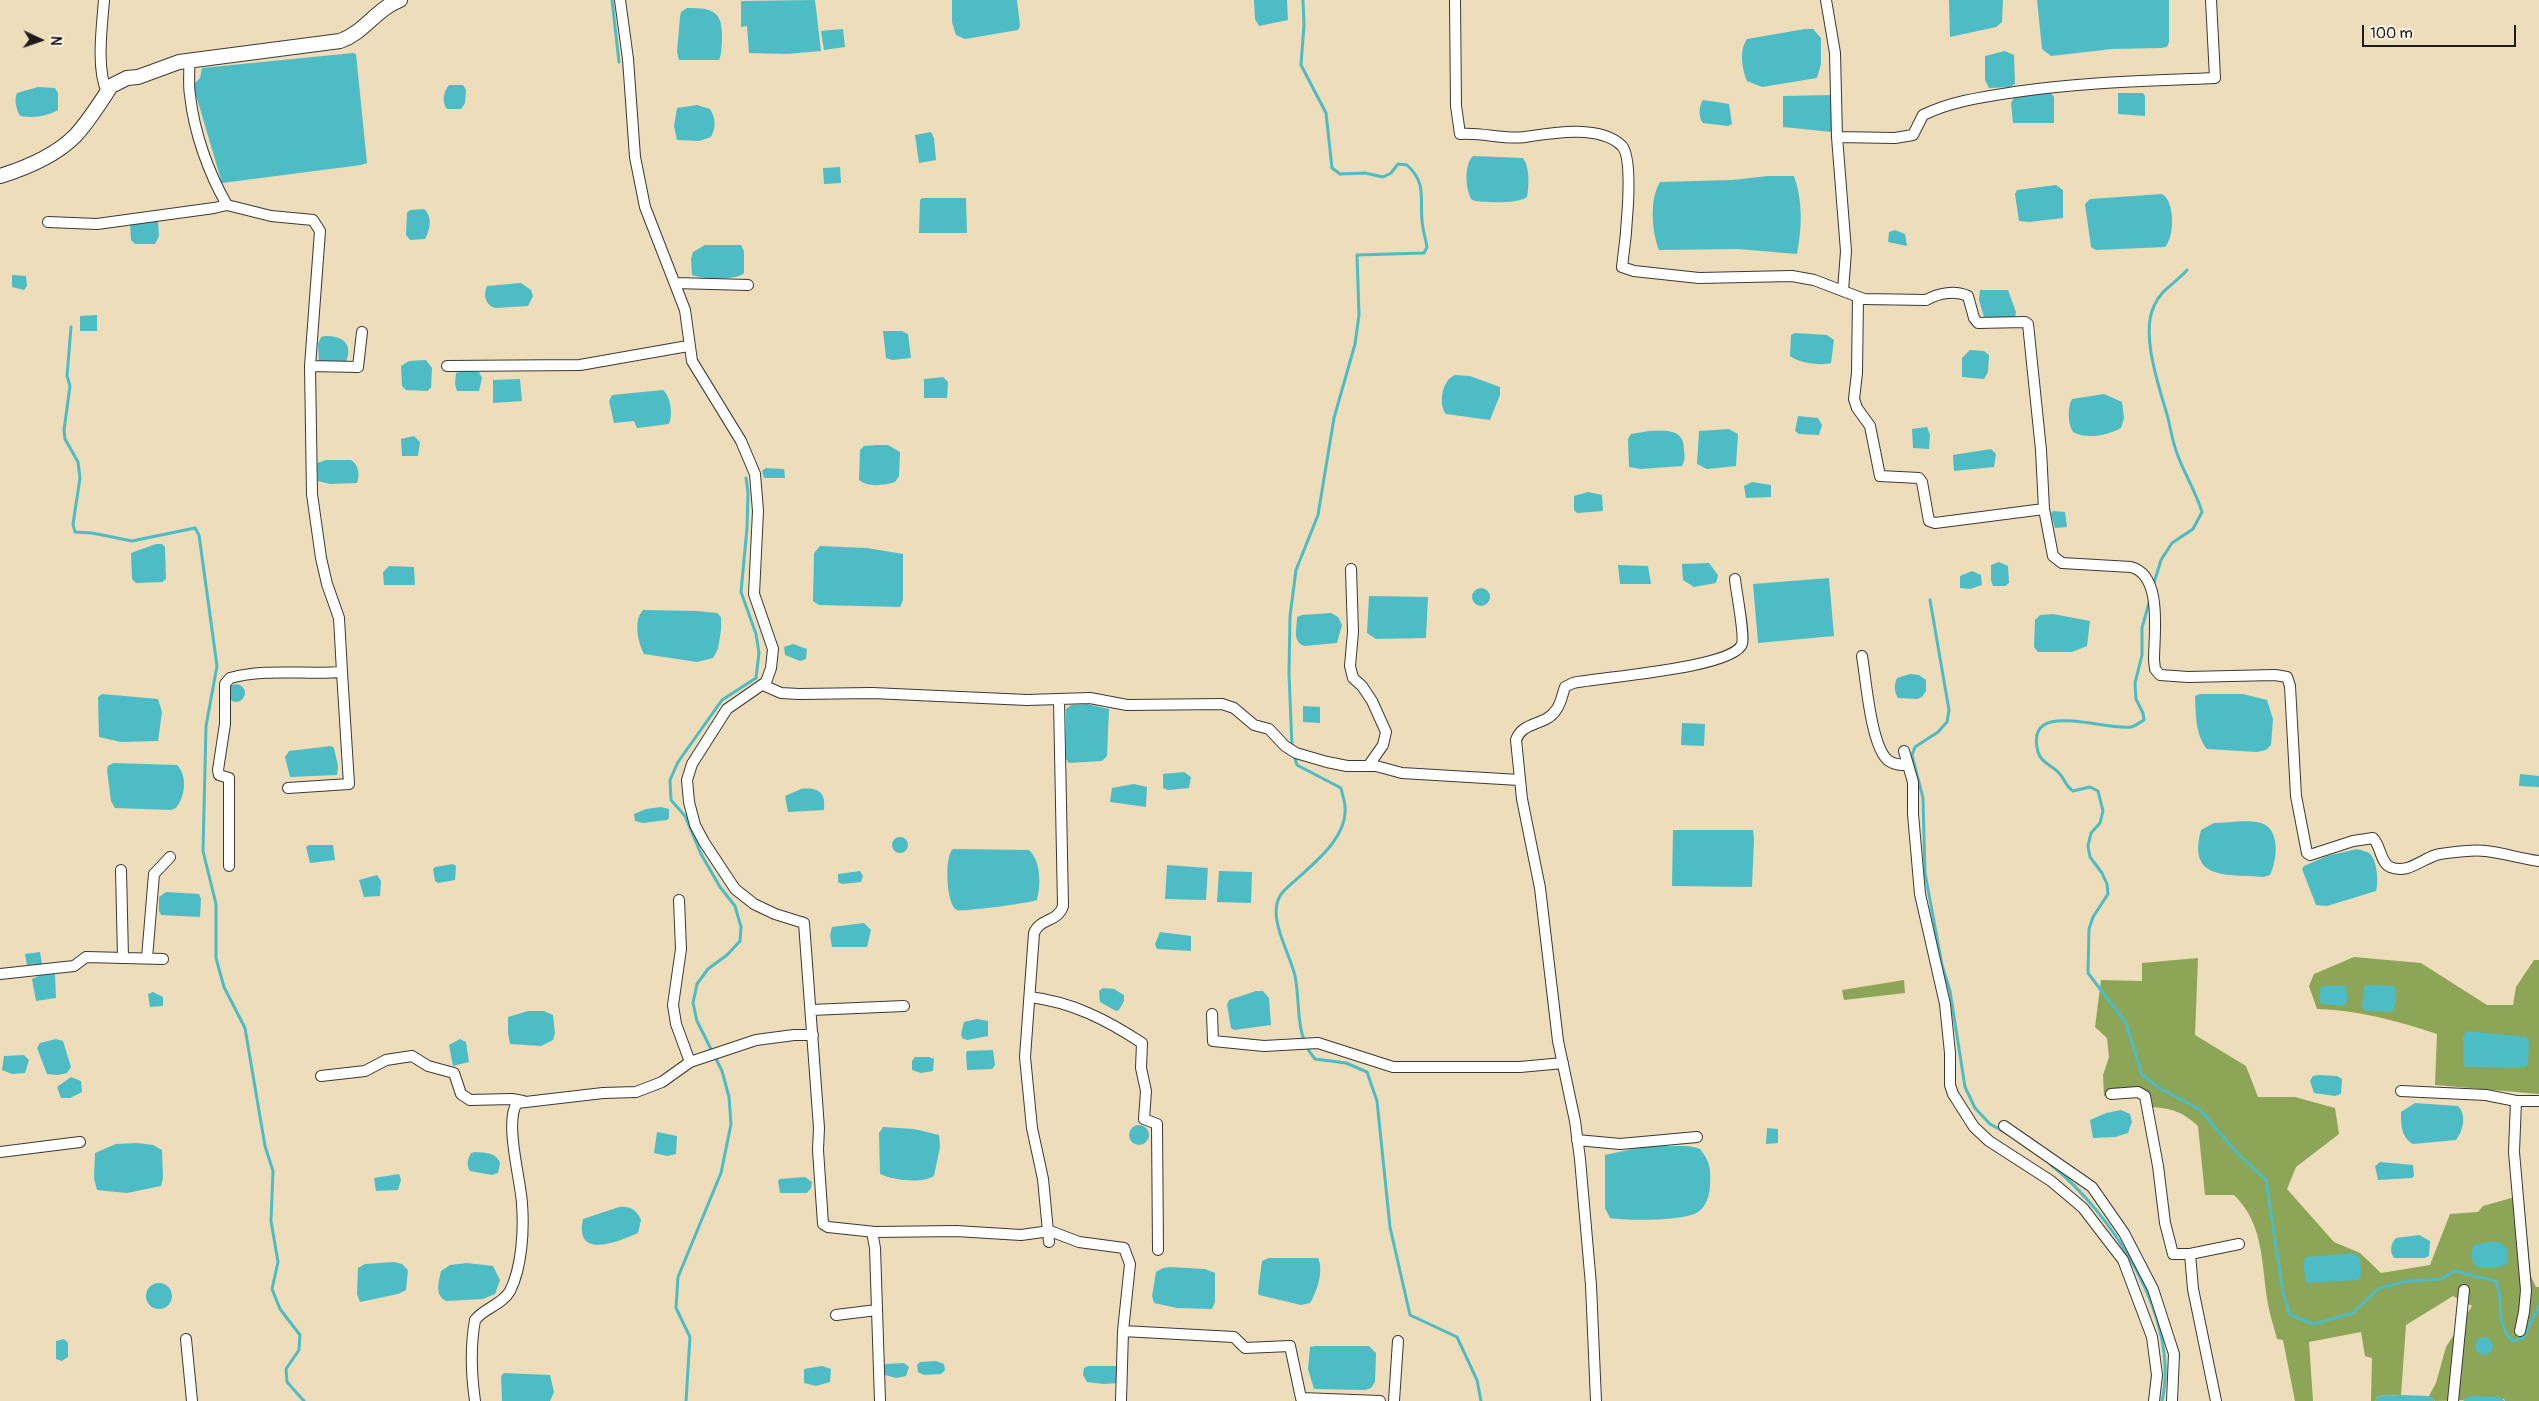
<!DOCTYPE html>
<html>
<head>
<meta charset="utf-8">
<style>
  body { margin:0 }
  #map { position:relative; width:2539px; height:1401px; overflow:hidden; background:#edb; font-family:Pangolin,sans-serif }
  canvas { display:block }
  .north { position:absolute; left:15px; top:15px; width:50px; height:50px; -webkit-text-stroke:4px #fcf5e5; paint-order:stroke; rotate:93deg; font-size:14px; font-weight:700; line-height:20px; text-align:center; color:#1c1c1c }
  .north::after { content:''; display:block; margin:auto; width:18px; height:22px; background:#1c1c1c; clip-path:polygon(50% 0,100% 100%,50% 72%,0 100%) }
  .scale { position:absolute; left:2362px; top:25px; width:154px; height:22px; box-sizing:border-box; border:2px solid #1c1c1c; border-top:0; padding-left:6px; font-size:15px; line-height:18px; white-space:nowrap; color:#1c1c1c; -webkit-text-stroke:4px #fcf5e5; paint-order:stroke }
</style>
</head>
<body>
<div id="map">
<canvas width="2539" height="1401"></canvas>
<div class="north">N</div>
<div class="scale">100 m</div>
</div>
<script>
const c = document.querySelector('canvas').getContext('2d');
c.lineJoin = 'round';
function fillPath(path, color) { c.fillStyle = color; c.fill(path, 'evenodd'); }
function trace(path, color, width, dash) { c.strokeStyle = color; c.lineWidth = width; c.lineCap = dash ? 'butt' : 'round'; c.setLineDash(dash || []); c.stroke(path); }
fillPath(new Path2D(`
  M2354,957L2421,963L2487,1005H2513L2516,987L2534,960H2539V1094L2435,1085L2437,1034C2398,1021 2358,1010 2317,1009L2309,986L2314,974Z
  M2198,958L2195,1035L2246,1066L2258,1097H2295L2335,1108L2339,1134L2296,1167L2287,1189L2334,1242L2360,1253L2381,1273L2430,1265L2450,1214L2478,1212L2483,1206L2515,1197L2520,1202H2524L2531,1276L2536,1287H2539V1401H2505L2504,1399L2435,1401L2429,1396L2436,1383L2446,1347L2472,1306L2453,1296L2406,1325L2401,1395L2378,1396L2375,1401H2371L2372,1358L2365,1356L2361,1332L2309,1342L2313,1401H2295L2283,1340L2277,1339C2274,1327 2270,1316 2268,1304C2261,1265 2265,1225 2234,1195H2205L2198,1126C2183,1112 2171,1108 2151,1107L2142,1096H2104L2103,1075L2109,1057L2107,1038L2095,1027L2101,980L2142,981V963Z
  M1904,980L1905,993L1844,1000L1842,990Z`), '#8da556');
fillPath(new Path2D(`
  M815,0L821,51L787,54L749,53L747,26L741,27V1Z
  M952,0H1017L1020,26L1018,30L965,39L956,35L952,22Z
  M1254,0H1287L1288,20L1259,26L1255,19Z
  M1949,0H2003L2002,22L1996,27L1950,37Z
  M2037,0H2169V42L2167,47L2161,48L2112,49L2051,56L2042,49Z
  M687,8C715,8 723,12 722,41C721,47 722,54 719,60H679L677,52L680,17L681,12Z
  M843,29L845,47L824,50L821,31Z
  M1805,29H1813L1821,38V64L1817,78L1762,87L1747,81C1742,69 1739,50 1747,39Z
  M2005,51L2014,55L2015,84L2010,87L1989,88L1985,80V56Z
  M353,53L356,54L367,163L361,165L222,183L193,85L200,78L202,68Z
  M449,85H463L466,90L465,103L461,109H447C441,102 444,91 449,85Z
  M38,87L55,88L58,93V110C45,117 34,118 20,116C16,108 14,101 17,93Z
  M2050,92L2054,97V123H2013L2011,103L2014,98Z
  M2118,93H2143L2145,96V116L2118,114Z
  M1832,95V132L1783,127V96Z
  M1703,100L1729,104L1732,124L1728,126L1703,123C1698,118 1699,105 1703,100Z
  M697,105L710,109C716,118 716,128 711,137L699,141L677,140L674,126L677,108Z
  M931,132L934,138L936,160L919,163L915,135Z
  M1473,156L1523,158C1530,167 1529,186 1527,197C1519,204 1482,203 1472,200C1465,190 1464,164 1473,156Z
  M840,167L841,183L824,184L823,168Z
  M1768,176H1794C1803,202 1802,227 1797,254L1738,249L1659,250C1652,232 1649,200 1660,182L1732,180Z
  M2056,185L2063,190V218L2029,222L2019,221L2015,194L2017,190Z
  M2162,194C2175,201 2175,236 2165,247L2096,250L2091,247L2085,204L2090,199Z
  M922,198H966L967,233H919L920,200Z
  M424,209C433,217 430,230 425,239L410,240L406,235L407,213L410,210Z
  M158,220L159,236L155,244H135L131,240L130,221Z
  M1895,230L1905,234L1907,246L1888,242L1889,232Z
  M705,245H741L744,251V273C736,281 702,279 692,275L691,259L693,252Z
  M12,275L26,276L27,286L24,290L12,287Z
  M521,283L531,290L533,296L528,306L495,308C485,305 483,295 487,286Z
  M1980,290H2008L2016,312L2015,317H1984L1979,300Z
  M97,315V331H80V316Z
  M883,331H902L908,334L911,358L892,360L886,358Z
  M1795,333L1827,335L1834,340L1831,363C1822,366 1798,363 1790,356L1791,335Z
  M325,336C343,336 353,343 346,362L319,363L318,344L321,337Z
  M1970,350L1984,351L1989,355L1988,372L1984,379L1962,377V358Z
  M426,360L432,368L431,388L427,391L406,390L402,386L401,366L409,361Z
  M466,370L479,372L482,378L479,391H457L455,384L456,373Z
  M1455,375L1470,376L1500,387V395L1490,420L1446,414C1438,404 1442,380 1455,375Z
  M943,377L948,382L947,398H924V379Z
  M520,379L522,401L493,403V380Z
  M663,390C671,397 673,415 669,424L637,428L634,421L614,423L609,401L612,395Z
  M2104,394L2122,402L2124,418L2121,428C2108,435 2087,440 2073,432C2068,424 2067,408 2072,399Z
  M1798,416L1818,418L1822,425L1819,435L1799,434L1795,431Z
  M1927,427L1930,435L1929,449L1913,448L1912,429Z
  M1729,429L1738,434L1736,466L1707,469L1697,464L1699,431Z
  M1649,431C1666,431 1684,428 1684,450C1685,456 1685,461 1682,466L1641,469L1629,467L1628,439L1631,434Z
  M414,436L420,442L418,456H402L401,439Z
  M876,445H888L900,452L899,476L895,482C884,485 869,488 859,480L860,450L864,446Z
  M1991,449L1996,454L1994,467L1954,471L1953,455Z
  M326,460H351C359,465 360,475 357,483L330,484L318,481L317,463Z
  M766,468L784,469L785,478H764L762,471Z
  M1752,482L1771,485V497L1746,498L1744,486Z
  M1588,492L1602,495L1603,511L1577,513L1574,510V496Z
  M2053,511L2065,512L2067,527L2055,528L2051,514Z
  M156,544H162L165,547L166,579L162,582L136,583L132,579L131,553Z
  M820,546L867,548L903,554V600L900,607L819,605L813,601L814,553Z
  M1999,562L2008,566L2009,583L2005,586H1993L1991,580V565Z
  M1709,563L1718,575L1716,583L1694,587L1683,580L1682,564Z
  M1618,565L1648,566L1651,584H1620Z
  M389,566L414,567L415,585H384L383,572Z
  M1972,571L1981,575L1982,585L1970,589L1960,588V576Z
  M1829,578L1834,636L1758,643L1753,584Z
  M1472 597a9 9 0 1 1 18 0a9 9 0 1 1-18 0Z
  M1369,596L1428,597L1426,638L1376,639L1367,633Z
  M643,610L697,611L717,613L721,617V630L718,649L713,658L697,662L644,654C638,642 633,621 643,610Z
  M1331,613L1338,617L1342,625L1337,643L1304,646C1292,641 1297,629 1297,617L1302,615Z
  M2053,614L2090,621L2087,646L2072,652H2038L2034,647L2035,620L2040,615Z
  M793,644L807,649L806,659L800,661L785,655L784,647Z
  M1910,674L1919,675L1926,680V691L1922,697L1917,699L1898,698C1894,691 1894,685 1897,678Z
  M227 693a9 9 0 1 1 18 0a9 9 0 1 1-18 0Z
  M102,694L158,699L162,712L158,741L121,742L99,737L98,697Z
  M2200,694H2243L2267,700L2273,719L2271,745L2266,750L2257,752L2207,749C2195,734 2196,714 2195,696Z
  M1087,704L1109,709L1107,756L1102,761L1069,763L1066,759V709L1071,705Z
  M1303,706L1320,707V723L1303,722Z
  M1682,723L1705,724L1704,746L1681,745Z
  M331,746L334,748L338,766L337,775L290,777L285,757L289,751Z
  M113,763L177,765C188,776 185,797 176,808L171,810L115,808L111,801L107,770L108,766Z
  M1184,772L1191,777L1189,788L1168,790L1163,788V774Z
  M2520,774L2539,776V787L2519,786Z
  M1134,784L1147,787L1146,807L1110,802L1112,788Z
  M801,789C818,787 826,792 824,810L788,812L785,796Z
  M661,807L669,809V818L667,820L643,823L635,821L634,814L646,809Z
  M2214,823C2228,823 2248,819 2261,823C2281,829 2277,861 2270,875L2263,877C2227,874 2187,881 2201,830Z
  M1673,830H1753L1754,840L1752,887L1672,886Z
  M892 845a8 8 0 1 1 16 0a8 8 0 1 1-16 0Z
  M309,845H333L335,860L310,863L306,847Z
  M953,849L1029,850C1041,861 1041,885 1037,900C1030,903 963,912 957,910C946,906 944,855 953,849Z
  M2357,849C2360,850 2366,851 2369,853C2377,858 2379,883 2376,891L2327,906L2316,905L2302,869L2304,866L2327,856Z
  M453,864L456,866L455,880L438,883L435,881L433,869L435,867Z
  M1167,865L1208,868L1206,900L1165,899Z
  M860,871L863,876L861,882L842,884L838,882V874Z
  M1219,871L1252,872L1251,903L1217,902Z
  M377,875L381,881L380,896L364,897L359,880Z
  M166,892L199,894L201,899L200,917L161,915L159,911V897Z
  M864,923L871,930L867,947H832L830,935L832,927Z
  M1160,932L1191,936V951L1157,949L1155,944Z
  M40,952L42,964L27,965L25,954Z
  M55,974L56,998L36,1001L32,979L41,975Z
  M2368,985L2393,986L2396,989V1003L2392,1012L2365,1011L2362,1007L2364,987Z
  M2324,986H2345L2347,991V1002L2343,1006L2323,1004L2320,1003V988Z
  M1103,988L1114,989L1124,995V1001L1119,1010L1116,1011L1100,1002L1099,991Z
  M1256,991H1263L1269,998L1271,1025L1234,1030L1231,1028L1227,1005L1229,1000Z
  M153,992L163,997V1006L150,1007L148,994Z
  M528,1011H544L553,1015L555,1033L553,1040L541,1046L510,1044L508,1033V1017Z
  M977,1019L988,1021V1036L967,1040L962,1038L961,1034L964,1022Z
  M2467,1031L2526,1037L2529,1041L2528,1065L2524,1068L2466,1067L2463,1064V1036Z
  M56,1039L63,1041L71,1067L67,1073L58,1075L47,1074L37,1048L40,1043Z
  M460,1039L466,1042L469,1062L453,1066L449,1045Z
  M993,1050L995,1065L992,1069L967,1070L966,1054L967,1051Z
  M24,1055L29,1060L25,1073L12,1074L2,1070L4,1056Z
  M915,1057H929L934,1059L933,1071L921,1073L912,1070V1061Z
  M2319,1075L2337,1076L2342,1079L2341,1094L2335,1096L2314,1093L2310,1081L2313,1076Z
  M71,1077L81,1081L82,1092L70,1098H61L57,1087Z
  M2415,1103L2458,1106C2467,1115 2463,1131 2456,1140L2413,1144C2401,1137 2401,1125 2401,1112Z
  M2121,1110L2130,1114L2132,1122L2128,1133L2115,1137L2093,1138L2090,1120L2106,1113Z
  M1129 1135a10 10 0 1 1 20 0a10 10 0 1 1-20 0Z
  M883,1127L914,1129L939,1135L940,1147L934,1176C922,1184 892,1180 880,1174L879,1133Z
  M1767,1128L1778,1129V1143L1766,1144Z
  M657,1132L677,1136L676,1154L667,1156L654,1153Z
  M137,1143L153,1145L162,1150L163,1178L161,1186L127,1193L97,1190L94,1178L95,1153L116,1144Z
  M1656,1144C1666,1149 1686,1143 1700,1149C1710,1161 1711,1170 1710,1185C1710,1194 1706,1207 1698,1212C1686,1221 1626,1221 1610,1218L1605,1208V1155Z
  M475,1152C485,1153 496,1152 500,1163L498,1173L492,1175L470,1171C466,1165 468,1159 471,1153Z
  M2380,1162L2413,1165L2414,1176L2412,1178L2378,1180L2375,1166Z
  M399,1174L401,1180L398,1190L376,1191L374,1178Z
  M805,1177L812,1182L811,1188L807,1193H780L778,1181L780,1179Z
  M619,1207C630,1206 637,1210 641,1220L638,1233C618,1242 574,1260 583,1219Z
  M2419,1235L2430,1241L2429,1256L2425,1258H2394C2389,1251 2391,1243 2396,1238Z
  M2488,1242H2499L2508,1249V1263C2501,1269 2485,1269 2476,1267C2471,1260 2470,1252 2474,1245Z
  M2353,1253L2360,1258L2361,1274L2358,1280L2306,1283L2303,1262L2306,1257Z
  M1269,1258H1318C1324,1270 1317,1292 1310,1303L1301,1305L1259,1295L1258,1292L1262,1261Z
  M394,1262L402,1264L408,1270L406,1290L398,1294L360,1302L357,1294L358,1268L365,1264Z
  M467,1263L493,1266L500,1280L495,1294L483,1299L446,1301C434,1295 439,1281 441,1271L450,1265Z
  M1170,1267L1205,1269L1215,1273V1302L1212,1309L1177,1308L1154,1303L1152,1296L1156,1272L1163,1268Z
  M146 1296a13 13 0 1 1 26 0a13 13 0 1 1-26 0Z
  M2475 1346a9 9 0 1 1 18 0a9 9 0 1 1-18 0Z
  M64,1339L68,1343V1357L62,1361L56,1359V1341Z
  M1315,1346H1369L1376,1353L1375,1382L1371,1388L1365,1390L1314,1389L1308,1369L1310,1347Z
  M936,1361L944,1364L945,1370L941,1374L924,1375L918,1372L917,1365L920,1362Z
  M904,1363L909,1367L906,1376L896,1378L885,1375L884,1366L886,1364Z
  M822,1366L831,1369L830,1382L816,1386L804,1383V1369Z
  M1088,1366H1116L1120,1370L1119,1383L1103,1384L1087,1382L1083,1375L1084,1368Z
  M504,1373L550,1375L554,1392L550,1401H502L501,1376Z
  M2401,1395L2429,1396L2435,1401H2375L2378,1396Z
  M2468,1396L2500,1397L2505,1401H2463Z`), '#4dbcc4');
trace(new Path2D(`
  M612,0L619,62
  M71,327L67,376L70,386L64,430L65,439L78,462L80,478L73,524L75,532L92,533L132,541L195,528L199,535L217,666L206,726L203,851L216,904V958L224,987L245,1028L265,1146L273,1171L271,1221L278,1262L272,1289L280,1309L300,1335L299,1350L286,1369L287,1382L304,1401
  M2153,586L2161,560L2172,543L2193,529L2202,512C2196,492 2185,475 2178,456C2173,444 2171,431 2168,418C2160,389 2140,335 2154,306C2161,289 2175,284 2187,270
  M2150,599L2142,628V655L2135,683L2136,699L2143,713L2144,720C2139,723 2135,726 2131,727C2103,731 2024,698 2038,752C2041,763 2052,765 2059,773C2065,779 2065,786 2073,791L2090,787L2098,791L2103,811L2100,823L2091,833L2088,846L2090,857L2102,873L2107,884L2108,894L2093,917L2089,929L2088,973L2126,1023L2142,1075L2161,1089L2199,1109L2239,1155L2266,1180L2283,1293L2290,1315L2314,1324L2353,1313L2379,1288L2409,1281L2442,1279L2454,1271L2495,1281C2506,1300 2493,1319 2512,1341L2523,1338L2539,1306
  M1930,600L1949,710L1947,722L1938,732L1915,747L1912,755L1923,798L1925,873L1942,965L1950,991L1965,1087L1975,1108L1990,1124L2008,1134
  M1292,747L1289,674L1290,616L1296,570L1318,515L1334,418L1355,344L1359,315L1357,255L1424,253L1427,247C1426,241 1424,234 1423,228C1418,202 1429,185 1407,165L1398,164L1391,173L1383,177L1365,173L1340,174L1332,168L1326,113L1301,65L1304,25L1303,0
  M1294,755L1297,765L1341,788C1342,794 1345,801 1345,807C1348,835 1318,860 1299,877C1293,883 1284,889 1280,896C1267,918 1290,953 1295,976C1301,1004 1294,1035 1315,1059L1346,1063L1367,1072L1377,1101L1390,1227L1410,1315L1457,1337L1477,1380L1481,1401
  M2050,1164C2112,1213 2181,1319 2162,1401
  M686,1401L690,1337L676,1308L678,1277L721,1173L731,1124L729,1097L722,1071L697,1021L693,1003L697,984L708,969L727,955L740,941L741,927L735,906L720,887L701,854L685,816L671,800L670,780L678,762L722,700L756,678L759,653L756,634L741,592L747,528L748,492L746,478`), '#4dbcc4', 3);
const street = new Path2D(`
  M104,0C102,26 96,69 107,92
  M620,0L628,59L635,157L645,207L685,310L692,361L741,441L755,474L758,511L754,594L773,649L771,668L766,682L727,709L692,764L687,780L689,802L695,825L704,842L735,889L754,904L775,914L804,923L819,1128L818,1150L823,1224L828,1227L875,1232L956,1231L1021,1235L1050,1231L1079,1242L1124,1248L1130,1264L1123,1331L1121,1401
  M1455,0L1456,106L1460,134C1482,132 1504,140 1525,137C1551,133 1600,124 1622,146C1635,160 1625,246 1622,267L1634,271L1699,278L1792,276L1814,280L1864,299L1926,300C1939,293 1955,290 1968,296L1974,318L1978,323L2025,322L2028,324L2041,450L2044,509L2053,556L2062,563L2131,567C2163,575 2154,634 2154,660L2155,669L2160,675L2188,677L2275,675L2287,677L2290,686L2296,796L2307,853L2310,855L2353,841L2373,838C2381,846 2380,862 2390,867C2409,875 2423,857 2440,854C2455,852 2472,849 2486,851C2504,853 2521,859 2539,861
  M1826,0L1835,53L1837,137L1846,251L1843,291
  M189,60C190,72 188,84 190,95C194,132 208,172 227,205L271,216L313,220L320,231L310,366L312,494L321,558L327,584L339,618L342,672C305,675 266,668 230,678L225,684V724L218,770L219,775L229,778V866
  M1837,137L1895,138L1913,135L1923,115C1952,101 1983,97 2015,92C2081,82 2148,81 2215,78L2211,0
  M48,222L97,224L214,208L227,205
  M675,283L748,285
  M1858,297L1857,373L1854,399L1857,408L1870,426L1880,476L1919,478L1922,482L1929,521L1935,523L2044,509
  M310,366L358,367L362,332
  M447,366L580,365L688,346
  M1351,569L1353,632L1350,666L1353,678L1362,686L1372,701L1386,732L1383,745L1369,765
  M1862,656C1866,679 1871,749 1889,761C1895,765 1901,765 1908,765
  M763,685L781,693L799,694L872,693L1027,700L1090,698L1127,705L1222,704L1234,708L1254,725L1269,729L1285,746L1296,753L1327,762L1347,766H1376L1402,773L1519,780
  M1904,751L1913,782V814L1920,894L1945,1004L1950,1053V1085L1953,1094L1974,1127L1989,1141L2051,1181L2083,1208L2123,1260L2152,1337L2157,1375L2154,1401
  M288,788L349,784L342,672
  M121,870L123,958
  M679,900L681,949L673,1005L676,1024L690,1062
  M147,958L154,874L170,857
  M0,974L74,966L86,957L163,959
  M1030,997C1072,1002 1107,1020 1142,1043L1141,1068L1146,1091L1144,1119L1157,1124L1158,1250
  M811,1010L904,1006
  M1212,1014L1213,1041L1264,1046L1318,1043L1393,1067H1520L1563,1063
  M321,1076L365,1071L386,1060L412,1056L428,1066L454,1073L461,1094L470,1100L512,1099L523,1101
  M2401,1091L2486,1095L2516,1101
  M2111,1094L2138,1092L2145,1096L2158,1166L2165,1223L2173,1254H2190L2239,1244
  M2004,1126L2092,1187L2124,1233L2153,1289L2174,1354L2172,1401
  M1577,1140L1620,1144L1697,1137
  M0,1152L80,1142
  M872,1232L875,1248L880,1401
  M1049,1242L1043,1179L1032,1128L1025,1057L1034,933C1040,918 1058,922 1063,906L1059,701
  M2190,1254L2193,1289L2216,1401
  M836,1315L877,1310
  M1123,1331L1234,1337L1245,1348L1290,1346L1301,1398L1380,1401
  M2520,1331L2524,1312L2526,1290L2514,1152L2516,1101H2539
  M186,1339L192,1401
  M475,1401C471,1373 470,1348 475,1320C484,1308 502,1305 510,1291C522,1267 524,1230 522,1204C521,1181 504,1122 517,1103L603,1093L636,1092L662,1082L690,1062L756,1040L794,1035H813
  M1394,1401L1398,1341
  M1596,1401L1591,1285L1580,1159L1575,1121L1558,1041L1540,888L1522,799L1516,740C1522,721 1546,726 1556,710C1561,704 1562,695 1565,687L1573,683C1601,677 1734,668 1742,644C1745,635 1736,591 1735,579
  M2453,1401L2464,1290`);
const secondary = new Path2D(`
  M0,176C26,168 55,156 75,136C89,121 100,103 111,86L127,78L138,77L179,62L340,41C364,33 376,9 400,0`);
trace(street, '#3c3934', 12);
trace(secondary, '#3c3934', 16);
trace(street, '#fff', 10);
trace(secondary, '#fff', 14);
</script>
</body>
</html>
